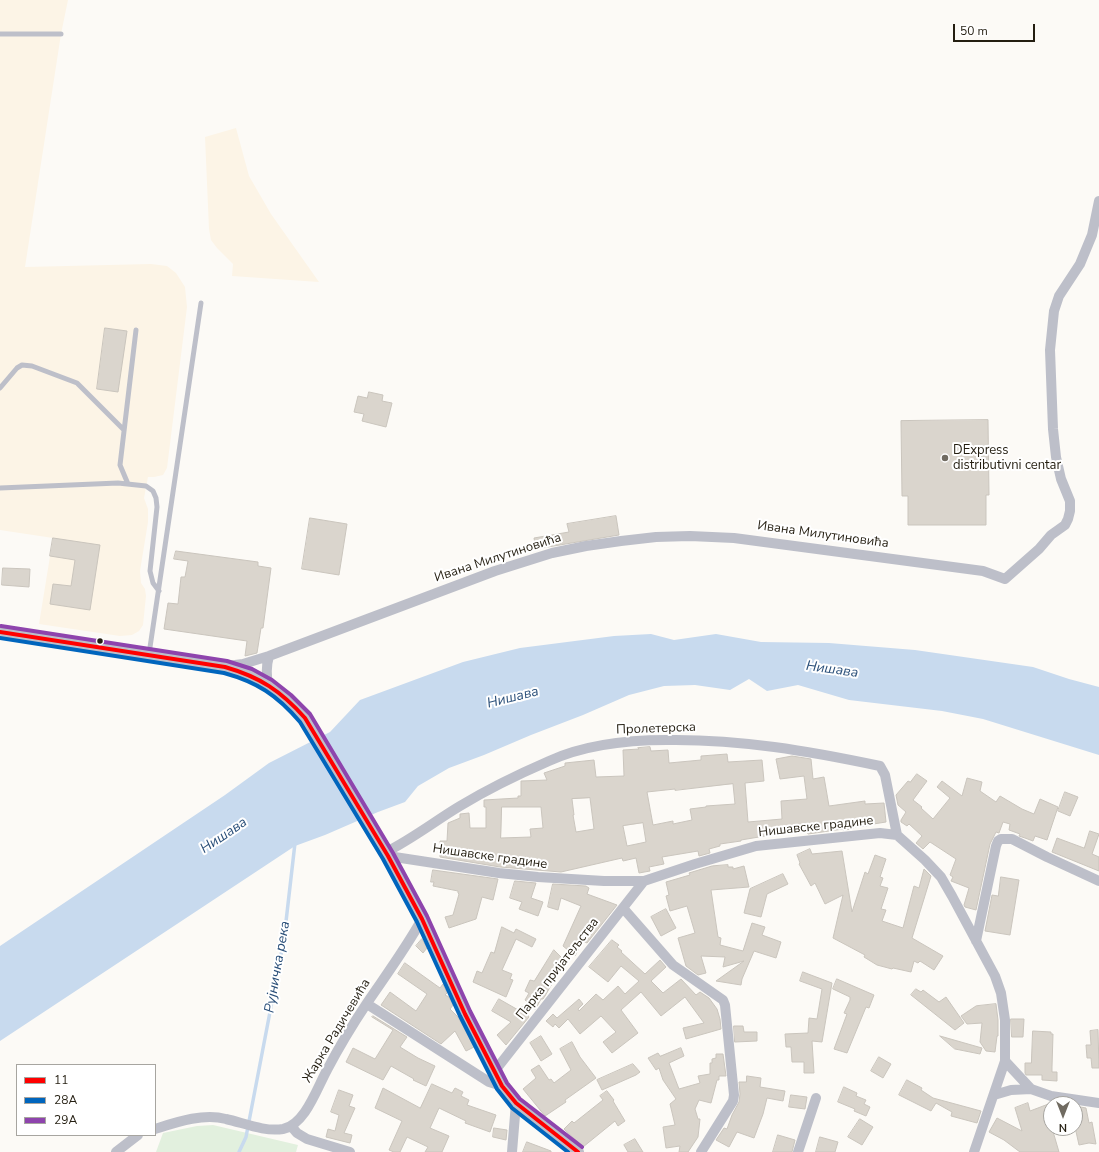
<!DOCTYPE html>
<html>
<head>
<meta charset="utf-8">
<style>
  body { margin:0 }
  #map { position:relative; width:1099px; height:1152px; overflow:hidden; background:#fcfaf6; font-family:"Nunito Sans",sans-serif }
  canvas { display:block }
  .legend { position:absolute; left:16px; top:1064px; width:140px; height:72px; box-sizing:border-box; background:#fff; border:1px solid #a7a5a0; margin:0; padding:5px 7px; list-style:none; font-size:12px; color:#241e11 }
  .legend li { display:flex; align-items:center; gap:8px; height:20px }
  .legend b { width:20px; border:1px solid #a7a5a0 }
  .north { position:absolute; left:1043px; top:1096px; width:40px; height:40px; box-sizing:border-box; background:#fff; border:1px solid #a7a5a0; border-radius:50%; rotate:180deg; font-size:11px; font-weight:700; line-height:16px; text-align:center; color:#241e11 }
  .north::after { content:''; display:block; margin:auto; width:14px; height:18px; background:#706b61; clip-path:polygon(50% 0,100% 100%,50% 72%,0 100%) }
  .scale { position:absolute; left:953px; top:24px; width:82px; height:18px; box-sizing:border-box; border:2px solid #241e11; border-top:0; padding-left:5px; font-size:12px; line-height:14px; white-space:nowrap; color:#241e11; -webkit-text-stroke:3px #fff; paint-order:stroke }
</style>
</head>
<body>
<div id="map">
<canvas width="1099" height="1152"></canvas>
<ul class="legend">
<li><b style="height:5px;background:#f00"></b>11</li>
<li><b style="height:5px;background:#0065bd"></b>28А</li>
<li><b style="height:5px;background:#8e44ad"></b>29А</li>
</ul>
<div class="north">N</div>
<div class="scale">50 m</div>
</div>
<script>
const c = document.querySelector('canvas').getContext('2d');
c.lineJoin = 'round';
function fillPath(path, color) { c.fillStyle = color; c.fill(path, 'evenodd'); }
function trace(path, color, width, dash) { c.strokeStyle = color; c.lineWidth = width; c.lineCap = dash ? 'butt' : 'round'; c.setLineDash(dash || []); c.stroke(path); }
function drawText(font, color, halo, rows, align = 'center') {
  c.font = font + ' "Nunito Sans",sans-serif'; c.lineWidth = 4; c.setLineDash([]); c.textBaseline = 'middle'; c.strokeStyle = halo; c.fillStyle = color; for (const [text, x, y, turn = 0] of rows) {
    c.save(); c.translate(x, y); c.rotate((+turn || 0) * Math.PI / 180); c.textAlign = isNaN(turn) ? turn : align; if (halo) c.strokeText(text, 0, 0); c.fillText(text, 0, 0); c.restore();
  }
}
fillPath(new Path2D(`
  M0,0H68L61,34L25,267L151,264L167,266L176,273L185,287L187,307L167,468L163,475L154,477H148L144,498L148,509V522L140,571L141,583L145,589L146,596L143,625L139,631L132,635L120,636L39,624L53,538L0,530Z
  M236,128L249,176L271,214L319,282L232,276L233,264L217,248L211,240L209,229L205,137Z`), '#fcf4e6');
fillPath(new Path2D(`
  M213,1125L298,1145L296,1152H156L163,1133L197,1126Z`), '#e2f0de');
fillPath(new Path2D(`
  M651,634L674,640L716,634L761,642L829,643L915,650L1033,667L1069,679L1099,687V755L983,719L942,711L849,700L798,685L767,691L749,679L730,690L695,685L664,686L629,695L583,715L531,735L484,755L449,768L418,786L405,802L378,812L325,835L295,846L0,1041V946L225,795L269,763L330,732L360,700L463,662L520,648L614,636Z`), '#c8daee');
trace(new Path2D(`
  M239,1152L246,1137L284,939L295,843`), '#c8daee', 3.5);
const building = new Path2D(`
  M105,328L127,331L118,392L97,389Z
  M369,392L383,395L382,401L392,403L386,427L362,421L364,414L354,412L358,396L367,398Z
  M988,420L989,495H986V525H908V496H902L901,421Z
  M616,516L619,535L536,549L534,538L569,532L567,524Z
  M310,518L347,524L339,575L302,569Z
  M53,538L100,545L90,610L50,604L53,584L71,586L75,560L50,556Z
  M176,551L258,562V566L271,568L263,628H261L257,653L245,656L247,641L164,629L168,603L178,604L181,577H185L188,561L174,559Z
  M3,568L30,569L29,587L2,585Z
  M650,747L651,751L668,750L669,763L701,760V756L727,754L728,762L762,760L764,781L745,783L748,822L782,819L781,801L807,799L804,776L780,779L776,759L792,756L811,759L813,779L824,777L829,806L865,801V804L884,803L886,822L867,825V826L853,827V829L843,830V829L808,834L807,832H789L741,840V841L720,844V846L709,849L710,853L699,856L698,851L662,857L664,864L649,867L650,871L639,873L636,858L623,861L622,858L561,872L500,867L440,857V841H447L448,823L460,818V814L469,813L470,828H486V807H484V800L518,798V796H521V781L547,780L544,773L565,766V763L594,760L596,777L624,776L623,750L639,749L638,748ZM733,784L735,804L706,806V807L690,809L692,820L673,824V821L653,825L647,792L675,789V790ZM590,798L594,829L576,832L573,815H574L572,799ZM502,807H541L543,828L530,829L531,837L501,838ZM643,823L646,842L627,846L623,826Z
  M917,774L927,781L913,800L922,807L921,808L933,819L950,798L937,787L942,781L962,796L967,778L982,782L980,791L996,802L1000,796L1022,809L1034,814L1040,799L1058,807L1047,840L1035,836L1033,841L1025,838L1019,836L1020,834L1009,830L1010,824L1003,822L999,833L996,832L990,844L976,910L965,907L964,905L969,888L951,881L953,877L950,875L956,859L930,842L923,849L916,843L922,836L909,824L907,826L901,822V820L906,812L898,805L896,795L908,781L910,782Z
  M1065,792L1078,797L1070,816L1058,811Z
  M1090,831L1099,834L1092,854L1099,857V871L1052,852L1057,838L1084,848Z
  M810,849L812,854L842,851L852,912L865,872L868,874L875,855L886,859L880,877L883,878L880,886L888,888L881,909L886,910L882,921L903,928L914,886L919,888L924,869L931,876L912,938L943,956L934,970L920,961L918,963L914,961L911,972L893,968L892,969L877,965L864,957L865,955L833,938L843,895L825,904L815,883L811,886L799,864L800,863L797,855Z
  M728,865V867H733V869L744,866L749,887L711,890L718,937L721,938L720,945L743,951L752,923L765,927L762,935L781,942L776,958L754,951L742,979L741,985L716,981L744,961L723,967L725,957L701,956L706,973L698,975L686,966L678,938L695,933L687,906L670,911L666,896L669,895L666,882L690,875L689,873L712,866Z
  M433,870L498,879L493,900L482,897L476,919L449,928L445,917L453,915L459,894L458,893V891L433,886L434,882H431Z
  M783,874L788,884L767,894L761,917L744,913L750,889Z
  M1001,877L1019,880L1010,935L985,931L992,895L998,896Z
  M515,881L536,883L531,898L543,902L538,916L519,909L522,902L510,898Z
  M553,884L586,886L589,888L587,894L617,905L587,943L583,941L575,956L563,946L581,906L561,898L558,910L548,907Z
  M666,909L676,928L661,936L651,917Z
  M502,927L514,933L516,929L536,939L532,947L516,939L502,970L512,974L510,979L513,980L506,997L473,982L477,971L482,973L491,952L494,953Z
  M422,939L427,948L423,953L416,946Z
  M612,940L619,945L617,947L622,951L621,952L645,974L660,960L666,967L651,981L663,993L681,979L696,995L700,992L709,998L717,1009L720,1019L721,1029L686,1039L683,1028L704,1023L685,997L661,1016L641,992L621,1010L638,1033L612,1053L603,1042L616,1032L601,1016L580,1034L568,1019L559,1028L555,1024L553,1027L546,1021L553,1014L557,1018L579,999L583,1004L578,1009L579,1011L596,994L603,1000L618,986L625,994L639,981L621,966L608,982L589,967Z
  M554,950L565,961L545,996L543,999H541L535,1010L525,1000L529,993L525,991L530,980L534,981Z
  M405,963L440,988L443,984L447,993L445,995L449,997L453,1005L450,1009L458,1017L474,1047L466,1051L455,1031L441,1044L381,1005L390,992L416,1011L427,994L398,974Z
  M803,972L832,983L822,1042L812,1041L814,1073H804V1062H792L791,1047H786L785,1034L808,1033L809,1018L817,1019L822,989L800,981Z
  M837,979L874,995L869,1008L866,1007L847,1053L834,1049L847,1014L844,1013L850,1000V997L833,989Z
  M916,989L921,992L923,990L939,1002L946,997L964,1023L955,1030L911,995Z
  M499,999L520,1011L522,1006L529,1017L506,1045L497,1035L511,1022L492,1011Z
  M996,1004L998,1020V1036H997L995,1052L986,1051L980,1042L982,1023L967,1024L961,1016L976,1006Z
  M373,1016L407,1037L400,1047L418,1058L435,1066L426,1086L413,1080L414,1079L391,1066L383,1080L346,1062L353,1048L375,1059L393,1030L372,1017Z
  M1011,1019H1024L1023,1037H1012Z
  M734,1026H743L744,1032H757V1041L735,1042Z
  M1098,1030L1099,1068H1092L1091,1058H1087L1086,1045H1091L1090,1031Z
  M1033,1031L1051,1032V1034H1053L1052,1067V1072H1057V1081L1042,1080V1075H1026L1025,1073V1063H1031Z
  M541,1036L552,1054L541,1061L530,1043Z
  M940,1036L982,1048L980,1054L955,1049Z
  M572,1042L580,1057L596,1078L565,1100L566,1102L545,1116L523,1089L536,1078L531,1070L539,1065L549,1080L551,1079L554,1083L571,1070L560,1049Z
  M681,1048L684,1056L669,1063L679,1089L700,1083L698,1076L710,1074V1063H712V1059L716,1058V1054H723L726,1076H719V1080H717L711,1103L699,1100L695,1109L698,1119H700L698,1137L688,1152H679L680,1146L666,1148L663,1127L675,1125L670,1104L676,1099L663,1080L659,1068L656,1070L648,1058L658,1053L660,1056Z
  M879,1057L891,1064L883,1078L871,1071Z
  M633,1064L640,1072L636,1075L602,1090L597,1080Z
  M747,1076L761,1078L760,1087L785,1091L783,1101L767,1098L763,1114L754,1138L737,1132L729,1147L716,1140L724,1128L727,1129L732,1115L739,1102L740,1094L739,1082H746Z
  M907,1080L922,1088L921,1090L933,1098L981,1111L977,1123L951,1116L952,1112L936,1103L931,1111L899,1095Z
  M432,1084L452,1093L455,1088L463,1092L461,1096L469,1100L467,1105L496,1115L490,1132L465,1123L466,1121L439,1108L430,1128L449,1136L442,1152H425L428,1147L407,1137L400,1152H394L389,1150L402,1121L375,1108L383,1088L420,1108Z
  M844,1087L857,1093L856,1096L866,1100L864,1104L870,1107L866,1116L854,1111L855,1109L838,1102Z
  M339,1090L353,1095L349,1106L355,1108L344,1133L352,1135L350,1143L326,1137L328,1129L335,1131L339,1115L331,1112Z
  M607,1091L614,1100L613,1101L625,1121L618,1126L615,1121L583,1147L564,1129L572,1121L574,1123L603,1100L600,1096Z
  M791,1095L807,1097L805,1109L789,1107Z
  M1028,1103L1030,1111L1051,1103V1128H1052L1059,1152H1020L1004,1140L989,1132L997,1118L1022,1131L1015,1108Z
  M1075,1106L1086,1108L1089,1123L1092,1122L1096,1144L1089,1143L1079,1145L1075,1127Z
  M860,1119L873,1127L862,1145L848,1137Z
  M494,1128L507,1130L506,1140L493,1137Z
  M778,1135L795,1140L792,1152H773Z
  M820,1137L838,1142L835,1152H816Z
  M635,1139L643,1152H628L624,1145Z
  M527,1142L551,1151V1152H523Z`);
fillPath(building, '#dad5cd');
trace(building, '#cac5bd', 1);
trace(new Path2D(`
  M0,34H61
  M0,388L17,368L22,365L32,366L77,383L124,430
  M128,484L120,465L136,330
  M0,488L118,483L146,486L153,491L156,498L157,507L150,571L153,583L159,591
  M149,654L201,303`), '#bdbfc9', 5);
trace(new Path2D(`
  M227,666L243,664L269,656L495,571L552,553L586,546L621,541L656,537L690,536L734,538L983,571L1005,579L1039,549L1051,535L1065,525L1068,519L1070,511V501L1061,479L1056,457L1053,429L1050,350L1054,311L1059,296L1080,264L1092,235L1099,201
  M268,683C266,673 266,666 269,656
  M386,852C412,839 435,821 460,806C488,789 519,774 549,761C586,744 627,740 667,740C740,739 809,751 880,766L885,775L897,835
  M388,856L499,873L538,877L604,881H644L695,864L756,846L880,833L897,835L925,860L941,877L952,896L995,976L1001,993L1005,1020V1061L974,1152
  M623,908L673,965L723,1000L725,1005L734,1095L733,1101L701,1152
  M976,941L996,846L998,841L1001,839H1012L1047,857L1099,881
  M367,1004L489,1082L502,1086
  M1005,1061L1031,1089L1051,1096L1099,1103
  M494,1072L644,881
  M994,1095L1011,1090L1031,1089
  M291,1126L297,1133L307,1139L350,1152
  M155,1129C177,1122 203,1113 226,1119C244,1123 264,1132 283,1129C305,1125 317,1088 327,1070C339,1047 353,1024 367,1003C386,975 406,948 422,919
  M116,1152L138,1135
  M512,1152L516,1103
  M798,1152L816,1098`), '#bdbfc9', 10);
trace(new Path2D(`
  M0,632L225,667C261,676 281,689 305,718L388,856L422,919L465,1014L502,1086L516,1103L578,1152`), '#bdbfc9', 12);
trace(new Path2D(`
  M0,632L225,667C260,677 281,691 305,718L388,856L422,919L465,1014L502,1086L516,1103L578,1152`), '#f00', 4);
trace(new Path2D(`
  M0,638L224,673C257,682 277,695 300,722L383,859L417,922L460,1016L497,1089L512,1108L568,1152`), '#0065bd', 4);
trace(new Path2D(`
  M1,626L227,661L252,669L272,680L291,695L310,714L393,853L427,916L470,1011L507,1083L520,1099L582,1147`), '#8e44ad', 4);
for (const [x, y, r, color] of [
  [945,458,4,"#706b61"],
  [100,641,3.5,"#241e11"]
]) { const dot = new Path2D(); dot.arc(x, y, r, 0, 2 * Math.PI); c.fillStyle = color; c.fill(dot); trace(dot, '#fff', 1.5); }
drawText('13px', '#241e11', '#fff', [
  ["DExpress",953,451],
  ["distributivni centar",953,466]
], 'left');
drawText('13px', '#241e11', '#fff', [
  ["Ивана Милутиновића",823,535,8],
  ["Ивана Милутиновића",498,558,-18],
  ["Пролетерска",656,729,-2],
  ["Нишавске градине",816,827,-6],
  ["Нишавске градине",490,857,8],
  ["Парка пријатељства",558,969,-52],
  ["Жарка Радичевића",337,1031,-59]
]);
drawText('italic 14px', '#2a4f79', '#fff', [
  ["Нишава",832,670,8],
  ["Нишава",513,698,-14],
  ["Нишава",224,836,-34],
  ["Рујничка река",278,967,-80]
]);
</script>
</body>
</html>
